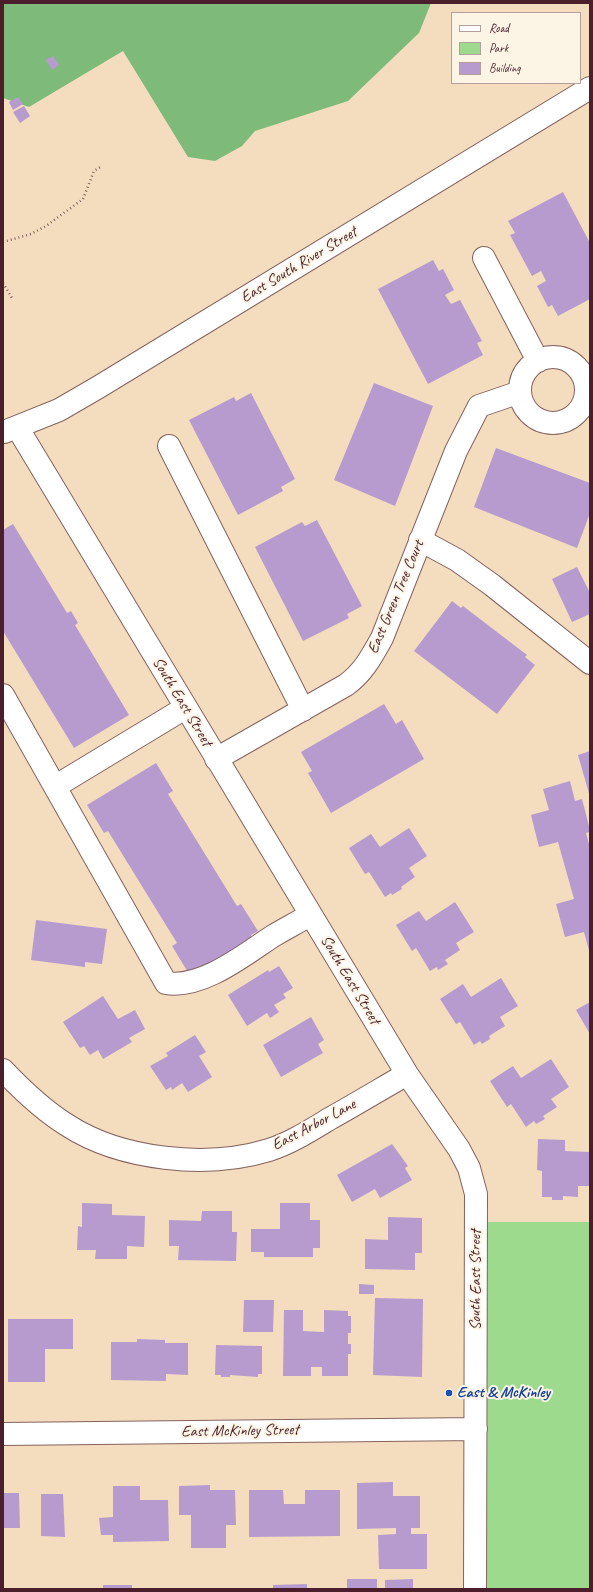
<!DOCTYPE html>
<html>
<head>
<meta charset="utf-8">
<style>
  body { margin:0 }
  #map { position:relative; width:593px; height:1592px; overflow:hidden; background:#f3ddbe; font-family:Caveat,sans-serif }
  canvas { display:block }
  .frame { position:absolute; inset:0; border:4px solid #4a1f2b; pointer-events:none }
  .legend { position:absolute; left:451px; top:12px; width:130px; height:72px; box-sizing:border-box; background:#fcf5e5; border:1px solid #b59f9b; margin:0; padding:5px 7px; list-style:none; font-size:12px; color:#4a1f2b }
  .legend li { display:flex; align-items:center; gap:8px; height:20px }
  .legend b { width:20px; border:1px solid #b59f9b }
</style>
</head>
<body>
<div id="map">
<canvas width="593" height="1592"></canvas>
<div class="frame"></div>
<ul class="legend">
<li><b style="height:5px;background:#fff"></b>Road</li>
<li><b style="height:11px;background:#9dda8e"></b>Park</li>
<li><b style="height:11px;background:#b79bcf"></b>Building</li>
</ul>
</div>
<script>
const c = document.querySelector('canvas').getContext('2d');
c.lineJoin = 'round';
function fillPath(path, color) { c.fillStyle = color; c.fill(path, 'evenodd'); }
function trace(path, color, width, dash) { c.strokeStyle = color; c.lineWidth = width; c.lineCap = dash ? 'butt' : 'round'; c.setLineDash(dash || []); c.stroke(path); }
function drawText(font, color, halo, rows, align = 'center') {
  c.font = font + ' Caveat,sans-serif'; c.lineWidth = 4; c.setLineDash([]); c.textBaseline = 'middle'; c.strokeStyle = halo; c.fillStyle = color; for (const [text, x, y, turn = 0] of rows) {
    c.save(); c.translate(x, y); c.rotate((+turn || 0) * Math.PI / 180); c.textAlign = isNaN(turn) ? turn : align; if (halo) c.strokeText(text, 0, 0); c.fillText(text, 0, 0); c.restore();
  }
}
fillPath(new Path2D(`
  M476,1222H590V1589H474Z`), '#9dda8e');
fillPath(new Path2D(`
  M3,3H431L419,33L348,101L255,131L242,146L215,161L188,157L123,51L29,107L3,98Z`), '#7eba79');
fillPath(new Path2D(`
  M53,56L59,65L52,70L46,60Z
  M18,97L23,104L13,110L9,102Z
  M24,106L30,116L20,123L13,112Z
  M563,192L590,243V299L558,316L552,305L548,307L537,286L546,281L541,271L532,276L510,235L515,233L508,221Z
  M433,260L439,271L443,269L454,290L445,295L451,304L460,300L482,341L477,343L483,355L428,384L378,289Z
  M374,383L433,406L395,506L334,480Z
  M251,393L295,479L281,487L283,491L238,515L189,420L234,397L236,401Z
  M496,448L590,483V513L577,548L474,507Z
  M317,520L362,606L347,614L349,618L303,641L255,547L302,522L305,526Z
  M13,524L67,613L71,611L78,623L75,625L129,715L74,748L3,631V530Z
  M577,567L590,593V614L572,622L552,579Z
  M452,601L461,608L463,606L527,655L525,657L535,665L497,714L414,651Z
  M384,704L396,724L402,720L424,759L331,813L308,773L312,771L301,752Z
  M590,751V797L578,755Z
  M156,763L173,791L168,794L237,906L241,904L258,931L251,935L252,938L197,971L189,974L172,946L177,943L108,831L104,833L87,805Z
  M570,781L575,801L582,799L590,830V832L586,833L590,848V954L584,932L565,937L556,904L574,899L558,842L539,847L531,815L549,810L543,789Z
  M409,828L427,856L409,868L415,877L401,887L402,889L392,895L391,893L385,897L369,872L365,874L349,848L371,834L380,847Z
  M455,902L474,932L456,943L460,950L445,960L448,964L438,970L437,967L430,971L416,948L412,951L396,925L419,911L426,921Z
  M36,920L107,929L102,964L85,962V967L31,960Z
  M279,966L293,988L283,994L286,998L274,1005L279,1012L270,1018L267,1013L247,1026L228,995L268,970L269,972Z
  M501,978L518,1006L500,1017L505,1026L489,1036L490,1039L482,1044L480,1041L474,1045L460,1022L456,1024L440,999L463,984L471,997Z
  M103,996L118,1019L135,1010L145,1029L129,1038L132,1042L103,1059L98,1050L90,1055L84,1046L80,1048L63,1022Z
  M590,1002V1034L576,1010Z
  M311,1017L324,1040L318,1044L323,1053L281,1077L263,1045Z
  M195,1035L206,1052L199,1056L212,1077L188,1092L182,1083L172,1090L171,1087L166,1090L150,1066L168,1056L166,1053Z
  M551,1059L569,1087L551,1099L557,1107L543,1116L545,1119L536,1124L534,1121L526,1127L511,1104L507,1107L490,1081L513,1066L521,1078Z
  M538,1139L565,1140V1151L590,1152V1186H578V1197L563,1196V1200H552V1197H542V1171L537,1170Z
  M392,1144L408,1166L405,1168L412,1180L380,1198L375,1189L352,1202L337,1175Z
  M82,1203L112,1204V1215L145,1216L144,1247L127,1246V1259H95L96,1250H77L78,1226L82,1227Z
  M280,1203H310V1220H320V1248H313V1257H264V1252H251V1229H280Z
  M202,1211H232V1232H237L236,1261L178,1260L179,1246H169V1220L201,1221Z
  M388,1217L422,1218V1253H415V1270L365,1269V1239L388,1240Z
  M359,1284L374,1285V1294H359Z
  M375,1298L423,1299L422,1377L373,1375Z
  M244,1300H274L273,1332H243Z
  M284,1310H303V1331L324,1332V1310L348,1311V1316H351V1333H348V1344H351V1354H348V1376H322V1367H311V1376H283Z
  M8,1319H73V1349H45V1382H8Z
  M137,1339L165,1340V1343H188V1375L166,1374V1381L111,1380V1342H137Z
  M216,1345L262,1346V1374H258V1377L230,1375V1377H221V1375H215Z
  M393,1482V1496H420V1528H411V1534H427V1569H379L378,1535L396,1534V1528L357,1529V1483Z
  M210,1485V1490H235L236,1525H226V1548H191V1515H179V1486Z
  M113,1486H140V1500H168L169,1541L113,1542V1535H101L99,1518L113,1517Z
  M249,1490H283L284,1504H305V1490H340V1536L249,1537Z
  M3,1493H19L20,1528H3Z
  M41,1494H63L65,1537L41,1536Z
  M347,1579H377V1589H347Z
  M413,1579V1589H385V1580Z
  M307,1584V1589H273V1585Z
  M103,1585H132V1589H103Z`), '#b79bcf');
const minor = new Path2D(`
  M484,258L538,361
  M520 390a33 33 0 1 1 66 0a33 33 0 1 1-66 0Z
  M17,427L407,1074L459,1149L469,1168L476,1194L475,1589
  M4,432L59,410L97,388L590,88
  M169,446L303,710
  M420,540L457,560L492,585L590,663
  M3,695L166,983C202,989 244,955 273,936C285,929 298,922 310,915
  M216,759L346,685C363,673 372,656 382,638L456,451L479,406L520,392
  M56,786L185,708
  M3,1070C22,1090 43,1110 67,1125C121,1160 207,1169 269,1150C291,1143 311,1130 331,1118C356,1104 381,1089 407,1074
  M3,1434L476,1429`);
trace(minor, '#85625e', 24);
trace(new Path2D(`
  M3,242L31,234L46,226L83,199L94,171L102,166
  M3,283L12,298`), '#85625e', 2.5, [1, 3]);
trace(minor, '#fff', 22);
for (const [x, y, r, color] of [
  [449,1393,4,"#1a4fb4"]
]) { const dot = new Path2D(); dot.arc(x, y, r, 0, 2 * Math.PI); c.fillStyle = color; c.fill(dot); trace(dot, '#fcf5e5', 1.5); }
drawText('16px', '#4a1f2b', '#fcf5e5', [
  ["East South River Street",299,265,-31],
  ["East Green Tree Court",396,597,-67],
  ["South East Street",182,702,59],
  ["South East Street",350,980,59],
  ["East Arbor Lane",314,1125,-28],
  ["South East Street",476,1280,-90],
  ["East McKinley Street",240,1431,-1]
]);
drawText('bold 16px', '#164399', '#fcf5e5', [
  ["East & McKinley",457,1393]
], 'left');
</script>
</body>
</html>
